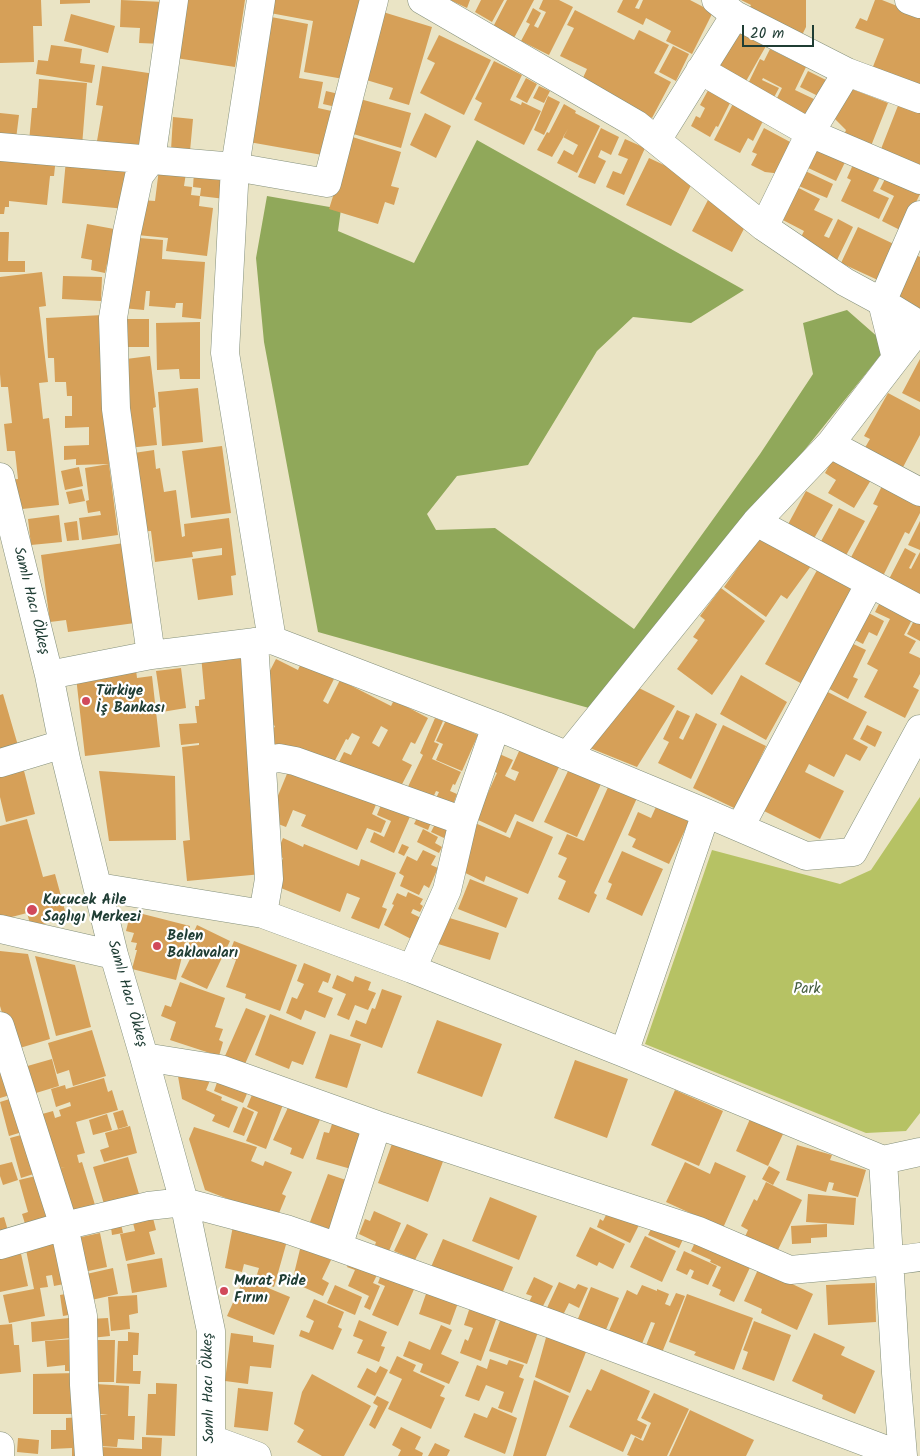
<!DOCTYPE html>
<html>
<head>
<meta charset="utf-8">
<style>
  body { margin:0 }
  #map { position:relative; width:920px; height:1456px; overflow:hidden; background:#eae4c5; font-family:Kalam,sans-serif }
  canvas { display:block }
  .scale { position:absolute; left:742px; top:25px; width:72px; height:22px; box-sizing:border-box; border:2px solid #1f3d34; border-top:0; padding-left:6px; font-size:15px; line-height:18px; white-space:nowrap; color:#1f3d34; -webkit-text-stroke:4px #fff; paint-order:stroke }
</style>
</head>
<body>
<div id="map">
<canvas width="920" height="1456"></canvas>
<div class="scale">20 m</div>
</div>
<script>
const c = document.querySelector('canvas').getContext('2d');
c.lineJoin = 'round';
function fillPath(path, color) { c.fillStyle = color; c.fill(path, 'evenodd'); }
function trace(path, color, width, dash) { c.strokeStyle = color; c.lineWidth = width; c.lineCap = dash ? 'butt' : 'round'; c.setLineDash(dash || []); c.stroke(path); }
function drawText(font, color, halo, rows, align = 'center') {
  c.font = font + ' Kalam,sans-serif'; c.lineWidth = 4.5; c.setLineDash([]); c.textBaseline = 'middle'; c.strokeStyle = halo; c.fillStyle = color; for (const [text, x, y, turn = 0] of rows) {
    c.save(); c.translate(x, y); c.rotate((+turn || 0) * Math.PI / 180); c.textAlign = isNaN(turn) ? turn : align; if (halo) c.strokeText(text, 0, 0); c.fillText(text, 0, 0); c.restore();
  }
}
fillPath(new Path2D(`
  M920,797V1113L906,1131L866,1133L645,1044L712,850L840,884L871,870Z`), '#b6c264');
fillPath(new Path2D(`
  M477,140L744,290L691,323L633,317L597,351L528,465L457,476L427,514L436,530L495,528L634,629L760,454L813,374L803,323L847,310L888,346L596,710L318,632L264,342L256,258L267,196L341,209L338,231L414,263Z`), '#90a85a');
fillPath(new Path2D(`
  M0,0H41L42,26H33L34,62L0,63Z
  M60,0H90V3L60,4Z
  M121,0L164,2L162,44L139,43L140,28L120,27Z
  M178,0H245L235,67L169,57Z
  M272,0H363L349,80L304,72L313,21L270,13Z
  M450,0H470L467,8Z
  M481,0H504L492,22L475,12Z
  M507,0H534L514,38L493,27Z
  M543,0H559L573,7L549,55L521,41L530,24L526,22L533,8L541,13L534,26L538,28L546,12L539,9Z
  M623,0H639L635,8L639,9L643,0H690L713,12L692,54L666,41L671,31L646,18L643,25L617,12Z
  M741,0H806V27L799,41L748,11L751,5Z
  M875,0H882L920,15V88L872,69L884,39L855,28L860,18L867,21Z
  M575,10L634,40L639,30L669,45L654,73L671,82L652,118L581,82L587,69L560,56L574,28L567,25Z
  M383,12L432,27L409,105L389,99L393,88L363,79Z
  M71,14L115,26L108,53L64,41Z
  M266,16L308,24L299,78L323,82L318,108L336,112L328,156L249,142Z
  M737,30L766,46L745,83L716,67Z
  M439,35L491,60L464,115L420,93L435,63L427,59Z
  M51,45L82,49L80,63L95,65L92,83L36,74L38,60L48,61Z
  M673,46L689,54L676,81L659,72Z
  M770,49L806,67L795,90L814,99L803,121L773,106L782,88L763,78L762,80L779,88L771,103L745,90L760,59L764,61Z
  M494,61L522,75L510,100L521,105L522,102L541,111L524,145L474,120L482,103L475,99Z
  M102,66L155,74L142,149L97,141L103,106L96,105Z
  M808,71L826,80L818,96L800,87Z
  M526,78L537,84L527,103L516,97Z
  M39,79L87,83L82,146L29,142L32,108H37Z
  M712,83L734,95L718,127L716,126L710,137L691,126L696,116L700,118L705,108L700,105Z
  M539,86L550,91L544,103L533,98Z
  M844,86L888,103L871,146L844,135L846,130L832,116Z
  M326,91L339,94L336,107L323,104Z
  M548,96L560,102L544,135L534,130Z
  M736,98L763,121L753,141L748,138L740,153L714,140Z
  M360,99L411,113L401,148L350,133Z
  M899,103L920,112V165L881,149Z
  M564,104L576,111L575,113L600,126L577,173L557,163L564,150L573,155L578,145L563,137L568,129L552,157L537,150L547,132L549,133Z
  M0,113L19,115L16,139L0,137Z
  M425,113L451,126L436,158L410,145Z
  M173,117L193,119L190,151L171,150Z
  M601,128L619,137L611,155L601,150L598,157L606,161L595,184L578,177Z
  M764,128L792,143L782,174L765,172L751,165L757,154L752,152Z
  M346,135L401,152L391,186L399,188L394,205L385,202L378,224L329,209L341,171Z
  M625,139L645,148L624,195L606,187L613,171L621,174L628,159L618,155Z
  M815,144L847,158L836,181L804,166Z
  M0,152L56,157L54,176H50L47,205L9,201V207H5L4,214H0Z
  M649,158L694,179L671,226L626,205Z
  M856,158L883,171L873,191L889,198L879,219L841,201L851,180L847,178Z
  M66,160L129,166L126,209L62,203Z
  M159,169L186,173L184,186L192,187L191,195L200,196L199,206L213,208L207,256L166,251L168,238L137,235L141,200L155,201Z
  M801,169L833,184L827,198L794,184Z
  M194,172L228,176L225,199L200,196L201,188L193,187Z
  M888,173L920,189V194L902,231L882,221L894,196L880,189Z
  M795,186L820,199L814,210L833,219L824,236L829,238L838,219L853,227L837,260L799,241L804,231L779,218Z
  M709,198L749,219L732,252L692,231Z
  M87,224L125,231L119,266L107,264L105,273L91,270L92,260L81,258Z
  M858,227L898,246L882,282L841,263Z
  M0,232H9L8,261H25V272H0Z
  M127,237L163,240L162,259L205,262L201,319L182,317L183,303H176L175,308L149,306L150,291H146L144,310L122,308Z
  M916,255L920,257V312L897,303Z
  M42,272L46,306L39,307L48,382L39,383L43,419L49,418L59,505L13,510L10,480L18,479L15,451H7L4,424L12,423L8,387H1L0,374V277Z
  M63,276L102,277L101,301L62,299Z
  M103,315L109,464L76,465V459L64,460V446L89,445V427L65,428V416H72V396H67L66,382H55L54,358H48L46,318Z
  M122,319H149V347H122Z
  M200,322V379H180L179,369L157,370L156,323Z
  M150,356L156,407L153,408L157,445L128,448L118,360Z
  M920,359V402L902,393Z
  M198,388L203,442L162,446L158,392Z
  M888,393L920,410V435L901,471L863,451L870,439L864,436Z
  M222,446L231,513L191,518L182,451Z
  M154,450L156,469L160,468L164,492L176,490L182,537L185,536L184,524L229,518L236,575L231,576L233,595L198,600L192,559L222,555V548L192,552L193,557L155,562L151,531L137,532L127,454Z
  M836,453L874,475L854,508L828,493L836,480L825,473Z
  M109,464L118,535L82,540L79,518L101,515L100,511L88,513L86,501L89,500L85,468Z
  M79,467L83,486L65,490L61,471Z
  M886,478L920,505V513L909,534L905,532L881,580L848,563L878,506L873,504Z
  M82,489L85,501L69,504L66,492Z
  M806,491L833,505L812,542L786,528Z
  M839,508L865,521L844,559L819,545Z
  M59,515L62,542L31,545L28,519Z
  M77,521L79,540L67,541L64,523Z
  M920,521V550L908,545Z
  M758,529L811,566L787,599L781,595L766,617L724,587L739,566L735,563Z
  M124,543L135,623L68,632L66,620L50,622L41,555Z
  M905,548L916,554L909,568L911,569L920,552V598L888,581Z
  M821,563L861,586L806,686L765,664Z
  M721,588L765,621L712,695L677,669L698,640L693,637L705,620L700,616Z
  M882,598L915,614L904,635L916,641L909,653L920,658V674L913,687L919,690L905,718L864,697L878,670L867,664L890,619L875,612Z
  M859,608L884,621L877,636L869,632L863,644L845,635Z
  M917,615L920,616V641L907,634Z
  M845,640L866,650L853,677L858,679L848,699L822,685Z
  M242,652L262,874L187,881L183,841L190,840L182,747L199,745V743L181,745L179,724L197,723L195,706H199V700L205,699L201,655Z
  M276,659L298,670L301,663L334,679L323,701L328,704L340,680L391,706L394,700L428,718L415,744L411,742L402,760L412,765L398,792L336,768L344,752L351,755L360,737L352,733L348,740L346,739L329,772L265,745L275,726L262,719L258,694ZM381,726L388,730L379,747L372,743Z
  M181,668L186,708L162,712L156,671Z
  M136,670L137,678L152,676L160,747L85,756L76,677Z
  M741,675L787,702L766,740L720,714Z
  M637,687L675,706L637,767L590,748Z
  M818,687L867,712L853,739L868,747L860,761L846,754L834,777L809,764L805,772L844,791L820,839L758,808Z
  M3,694L19,749L0,754V695Z
  M677,710L690,716L679,738L683,740L696,713L717,724L691,779L658,763L669,742L663,739Z
  M435,718L443,721L434,742L439,744L432,759L461,772L455,785L453,784L450,791L457,794L451,810L434,802L439,792L436,791L430,804L405,793L423,755L420,753Z
  M446,720L478,735L462,771L436,760L443,744L436,741Z
  M723,725L766,746L736,809L693,788Z
  M867,725L882,732L875,747L860,739Z
  M520,749L559,767L533,822L515,814L506,833L476,819L497,773L488,768L495,752L513,760L505,776L515,781L519,772L511,769Z
  M21,759L35,814L6,822L0,797V764Z
  M291,764L378,800L372,814L386,821L381,833L367,828L357,850L301,826L306,815L293,810L286,827L268,820Z
  M569,769L601,784L577,837L544,822Z
  M99,771L175,776L176,840L109,841Z
  M609,785L637,798L594,893L597,895L589,913L558,899L566,881L558,877L567,858L558,854L567,834L584,841Z
  M383,800L412,812L394,853L370,842L374,832L384,837L391,821L377,815Z
  M659,800L692,815L669,864L632,847L636,839L628,835L638,812L651,818Z
  M419,814L432,820L428,830L414,824Z
  M27,819L43,877L55,874L67,918L31,927L27,913L0,920V826Z
  M437,820L450,826L444,838L431,832Z
  M517,821L553,837L528,894L486,876L484,882L455,868L475,823L510,838Z
  M423,829L438,837L435,843L442,847L439,853L417,842Z
  M283,838L303,847L304,844L359,866L361,859L396,873L382,907L387,909L379,929L351,918L360,898L347,893L340,912L276,886L283,869L279,868L283,858L276,855Z
  M402,844L409,847L404,856L398,853Z
  M423,850L436,856L431,865L438,868L429,888L424,885L419,895L400,886L404,876L399,873L407,856L417,861Z
  M622,851L663,869L642,916L606,899L612,884L608,882Z
  M470,879L518,898L506,928L458,909Z
  M408,892L423,899L420,904L423,906L420,912L413,909L411,913L425,920L415,941L384,925L394,905L392,904L397,893L406,897Z
  M131,911L190,926L176,980L132,969L137,950H135L137,943L131,942L134,933L126,931Z
  M443,916L499,933L490,960L435,943Z
  M197,925L230,941L207,989L181,977L192,955L185,952Z
  M234,941L297,965L280,1011L245,998L246,994L226,987L236,960L228,957Z
  M0,951L28,954L50,1039L13,1050L0,1006Z
  M35,956L75,965L91,1027L56,1036Z
  M304,963L331,974L328,983L323,981L318,992L333,998L325,1018L305,1010L301,1020L286,1013L292,997L297,999L304,984L297,981Z
  M337,975L353,982L355,976L371,982L368,990L376,993L368,1010L355,1005L349,1020L337,1015L346,994L332,988Z
  M180,982L225,998L215,1027L223,1029L219,1040L223,1042L219,1056L170,1040L176,1022L161,1016L165,1005L171,1007Z
  M382,989L402,996L382,1048L350,1036L356,1020L366,1024L372,1008L375,1009Z
  M246,1008L266,1016L245,1064L225,1056Z
  M270,1014L316,1032L303,1065L292,1061L289,1069L255,1055Z
  M437,1020L502,1044L482,1097L417,1073Z
  M92,1030L106,1076L73,1086L69,1070L57,1074L48,1043Z
  M330,1034L361,1044L347,1088L315,1078Z
  M52,1059L59,1086L36,1093L33,1084L29,1085L24,1067Z
  M575,1060L628,1079L607,1138L554,1118Z
  M176,1065L211,1078L206,1090L222,1097L221,1100L238,1107L229,1128L212,1121L215,1115L182,1099Z
  M0,1068L17,1093L0,1098Z
  M219,1077L249,1089L243,1103L214,1091Z
  M104,1078L108,1092L112,1090L118,1110L76,1122L85,1153L77,1155L79,1163L82,1162L95,1205L64,1214L51,1171L65,1167L56,1169L35,1116L53,1111L55,1118L61,1116L59,1110L71,1106L70,1102L56,1107L51,1089L65,1085L66,1089Z
  M254,1090L284,1102L266,1149L246,1141L258,1112L247,1107Z
  M675,1090L723,1111L699,1166L651,1145Z
  M19,1096L29,1130L9,1136L0,1102Z
  M291,1101L322,1115L303,1159L290,1154L292,1148L273,1140Z
  M243,1107L254,1112L244,1136L233,1132Z
  M123,1110L128,1126L118,1129L113,1113Z
  M107,1114L112,1130L93,1135L89,1120Z
  M334,1118L364,1127L351,1169L316,1159L324,1132L329,1133Z
  M750,1119L783,1134L768,1166L736,1151Z
  M130,1126L137,1153L104,1162L100,1150L109,1147L105,1133Z
  M194,1127L257,1147L251,1161L263,1166L265,1161L292,1172L282,1194L286,1196L277,1218L205,1190L189,1139Z
  M28,1133L40,1172L21,1178L10,1138Z
  M394,1138L445,1156L428,1202L378,1183Z
  M797,1145L832,1155L830,1160L866,1170L858,1197L832,1190L834,1183L829,1182L826,1192L786,1180Z
  M128,1157L139,1194L104,1204L93,1167Z
  M12,1162L18,1180L3,1185L0,1176V1165Z
  M685,1162L710,1174L715,1162L746,1176L723,1228L666,1202Z
  M769,1166L780,1172L773,1185L762,1179Z
  M44,1174L57,1221L27,1230L22,1214L28,1212L19,1180Z
  M328,1174L352,1182L334,1231L310,1222Z
  M766,1182L802,1200L775,1256L743,1241L748,1230L741,1226L754,1199L757,1201Z
  M808,1194L856,1198L854,1225L806,1222Z
  M490,1197L537,1216L519,1260L472,1241Z
  M609,1209L643,1217L630,1243L597,1227L600,1219L603,1221Z
  M151,1210L156,1230L149,1232L155,1254L126,1261L120,1234L135,1231L131,1215Z
  M374,1211L401,1223L389,1251L375,1245L376,1242L359,1234L365,1219L370,1221Z
  M4,1217L9,1234L0,1237V1218Z
  M120,1219L123,1233L112,1235L110,1220Z
  M655,1221L685,1235L679,1248L648,1235Z
  M407,1224L428,1234L415,1260L394,1251Z
  M827,1224V1237L811,1238V1243L792,1244L791,1226Z
  M233,1226L287,1241L274,1287L255,1281L259,1268L244,1264L242,1272L225,1268Z
  M590,1227L625,1244L613,1269L599,1262L597,1266L576,1256Z
  M100,1233L107,1267L79,1273L72,1239Z
  M645,1236L676,1251L662,1282L630,1267Z
  M698,1236L753,1261L734,1302L719,1295L721,1290L712,1286L721,1267L710,1262L711,1260L691,1251Z
  M61,1238L69,1283L54,1286L52,1275L46,1276L48,1287L40,1288L45,1316L9,1323L3,1295L34,1289L25,1245Z
  M443,1239L513,1267L501,1296L431,1267Z
  M301,1245L331,1260L322,1279L329,1283L323,1296L292,1282Z
  M20,1249L28,1286L0,1292V1253Z
  M684,1251L717,1266L708,1285L691,1278L694,1271L690,1269L687,1275L676,1270Z
  M162,1258L167,1287L132,1293L127,1264Z
  M350,1260L378,1273L373,1283L380,1286L370,1310L364,1307L369,1296L348,1286L355,1270L347,1267Z
  M760,1265L782,1279L813,1294L797,1330L761,1313L762,1309L744,1301Z
  M113,1268L118,1294L87,1301L82,1275Z
  M382,1272L415,1287L398,1326L372,1315L385,1286L378,1283Z
  M534,1277L553,1286L540,1312L527,1306L532,1296L526,1294Z
  M244,1278L290,1297L274,1335L227,1316Z
  M559,1282L575,1289L578,1284L588,1288L579,1308L569,1303L562,1317L546,1310Z
  M875,1283L876,1322L828,1325L826,1285Z
  M335,1285L362,1297L355,1315L327,1303Z
  M642,1285L657,1291V1289L669,1294L665,1304L670,1306L676,1293L685,1296L661,1355L645,1348L655,1323L651,1322L641,1346L608,1333L627,1290L637,1295Z
  M591,1287L619,1298L605,1332L577,1321Z
  M427,1291L458,1303L450,1325L419,1314Z
  M76,1292L80,1313L63,1316L60,1295Z
  M687,1294L753,1318L734,1370L694,1355L696,1352L669,1342Z
  M137,1295L138,1313L129,1315L130,1329L111,1331L108,1297Z
  M314,1299L344,1312L338,1327L342,1329L333,1350L299,1336L301,1330L309,1333L314,1321L306,1317Z
  M470,1307L497,1317L481,1361L460,1353L465,1339L468,1341L473,1328L464,1325Z
  M69,1318L71,1338L32,1342L31,1322Z
  M108,1318L110,1336L91,1338L90,1319Z
  M501,1318L538,1332L527,1364L489,1351Z
  M359,1320L387,1332L381,1346L385,1347L379,1362L357,1353L363,1340L353,1336Z
  M754,1321L791,1335L774,1381L742,1369L748,1352L743,1350Z
  M12,1324L14,1345H19L21,1372L0,1374V1325Z
  M441,1325L452,1330L441,1354L459,1362L449,1384L420,1372L423,1364L403,1356L409,1341L430,1350Z
  M128,1332L139,1333L138,1355H133V1371H141L140,1384L116,1383L118,1341H128Z
  M231,1333L253,1336V1342L274,1345L271,1368L250,1366L248,1384L225,1381Z
  M814,1333L845,1347L841,1355L875,1371L855,1414L822,1399L823,1395L792,1381Z
  M547,1334L586,1352L570,1393L535,1377Z
  M75,1339L77,1371H65V1365L47,1367L45,1341Z
  M88,1340H115L114,1382H87Z
  M397,1356L416,1365L413,1371L445,1386L440,1396L445,1398L431,1429L388,1409L402,1379L389,1373Z
  M490,1359L507,1365L509,1360L524,1365L519,1377L524,1379L512,1413L498,1408L504,1392L486,1385L479,1401L465,1396L477,1365L487,1369Z
  M380,1366L388,1370L375,1396L357,1387L367,1368L376,1373Z
  M601,1369L650,1391L637,1420L647,1425L641,1439L631,1434L623,1452L569,1427L587,1389L591,1391Z
  M77,1373V1414H33V1374Z
  M312,1374L371,1406L344,1456H322L297,1442L304,1430L294,1424L302,1392Z
  M534,1380L569,1396L546,1456H513Z
  M156,1383L177,1384L175,1436L146,1435L148,1394H156Z
  M95,1384L129,1386L128,1416H135L134,1440L118,1439L117,1447L99,1446L100,1415L108,1414H94Z
  M238,1388L273,1392L268,1431L234,1427Z
  M654,1393L689,1409L667,1456H630L627,1455L635,1437L643,1441L651,1423L641,1418Z
  M377,1396L389,1402L375,1429L369,1425L378,1406L373,1403Z
  M492,1407L517,1418L505,1454L464,1437L474,1413L487,1418Z
  M690,1410L754,1440L746,1456H669Z
  M82,1417L83,1456H72V1448L51,1449V1430H66V1418Z
  M401,1427L421,1437L415,1449L423,1453L422,1456H398L401,1450L392,1445Z
  M142,1437L162,1438L161,1456H102V1447L142,1449Z
  M18,1438L39,1440L38,1454L17,1452Z
  M435,1443L450,1450L447,1456H428Z`), '#d6a058');
const minor = new Path2D(`
  M261,0L235,167L225,353L272,640
  M422,0L636,124L764,227L845,282L882,302L920,325
  M716,0L735,15L847,72L920,99
  M909,0L920,4
  M700,70L810,133L920,180
  M657,140L735,15
  M0,147L235,167L327,183L374,0
  M764,227L810,133L847,72
  M896,358L882,302L920,215
  M830,444L920,492
  M0,477L49,675L66,759L114,955L144,1057L184,1202L211,1331V1456
  M756,522L920,610
  M254,642L269,879L263,914
  M151,655L116,409L113,318L127,232L139,176L151,160L174,0
  M49,675L151,655L272,640L496,726L706,813L806,856L853,852L920,729
  M567,756L756,522L830,444L920,327
  M262,761L279,758L295,761L463,821
  M0,763L63,744
  M740,827L870,583
  M98,887L263,914L412,969L624,1053L883,1160L920,1152
  M0,929L114,955
  M412,969L447,890L463,821L496,726
  M0,1026L64,1226L83,1316L84,1385L89,1456
  M624,1053L706,813
  M144,1057L220,1069L377,1125L699,1231L790,1270L890,1261L920,1257
  M883,1160L896,1373L903,1456
  M0,1245L64,1226L148,1206L184,1202L286,1229L338,1247L554,1325L903,1456
  M338,1247L377,1125
  M211,1439L257,1456
  M0,1446V1456`);
trace(minor, '#84907c', 29);
trace(minor, '#fff', 28);
for (const [x, y, r, color] of [
  [86,701,5,"#d1495b"],
  [32,910,6,"#d1495b"],
  [157,946,5,"#d1495b"],
  [224,1291,5,"#d1495b"]
]) { const dot = new Path2D(); dot.arc(x, y, r, 0, 2 * Math.PI); c.fillStyle = color; c.fill(dot); trace(dot, '#fff', 2); }
drawText('15px', '#1f3d34', '#fff', [
  ["Samlı Hacı Ökkeş",30,601,76],
  ["Samlı Hacı Ökkeş",126,994,74],
  ["Samlı Hacı Ökkeş",210,1388,-91]
]);
drawText('bold 15px', '#1f3d34', '#fff', [
  ["Türkiye",96,692],
  ["İş Bankası",96,709],
  ["Kucucek Aile",43,901],
  ["Saglıgı Merkezi",43,918],
  ["Belen",167,937],
  ["Baklavaları",167,954],
  ["Murat Pide",234,1282],
  ["Fırını",234,1299]
], 'left');
drawText('15px', '#455e40', '#fff', [
  ["Park",807,990]
]);
</script>
</body>
</html>
